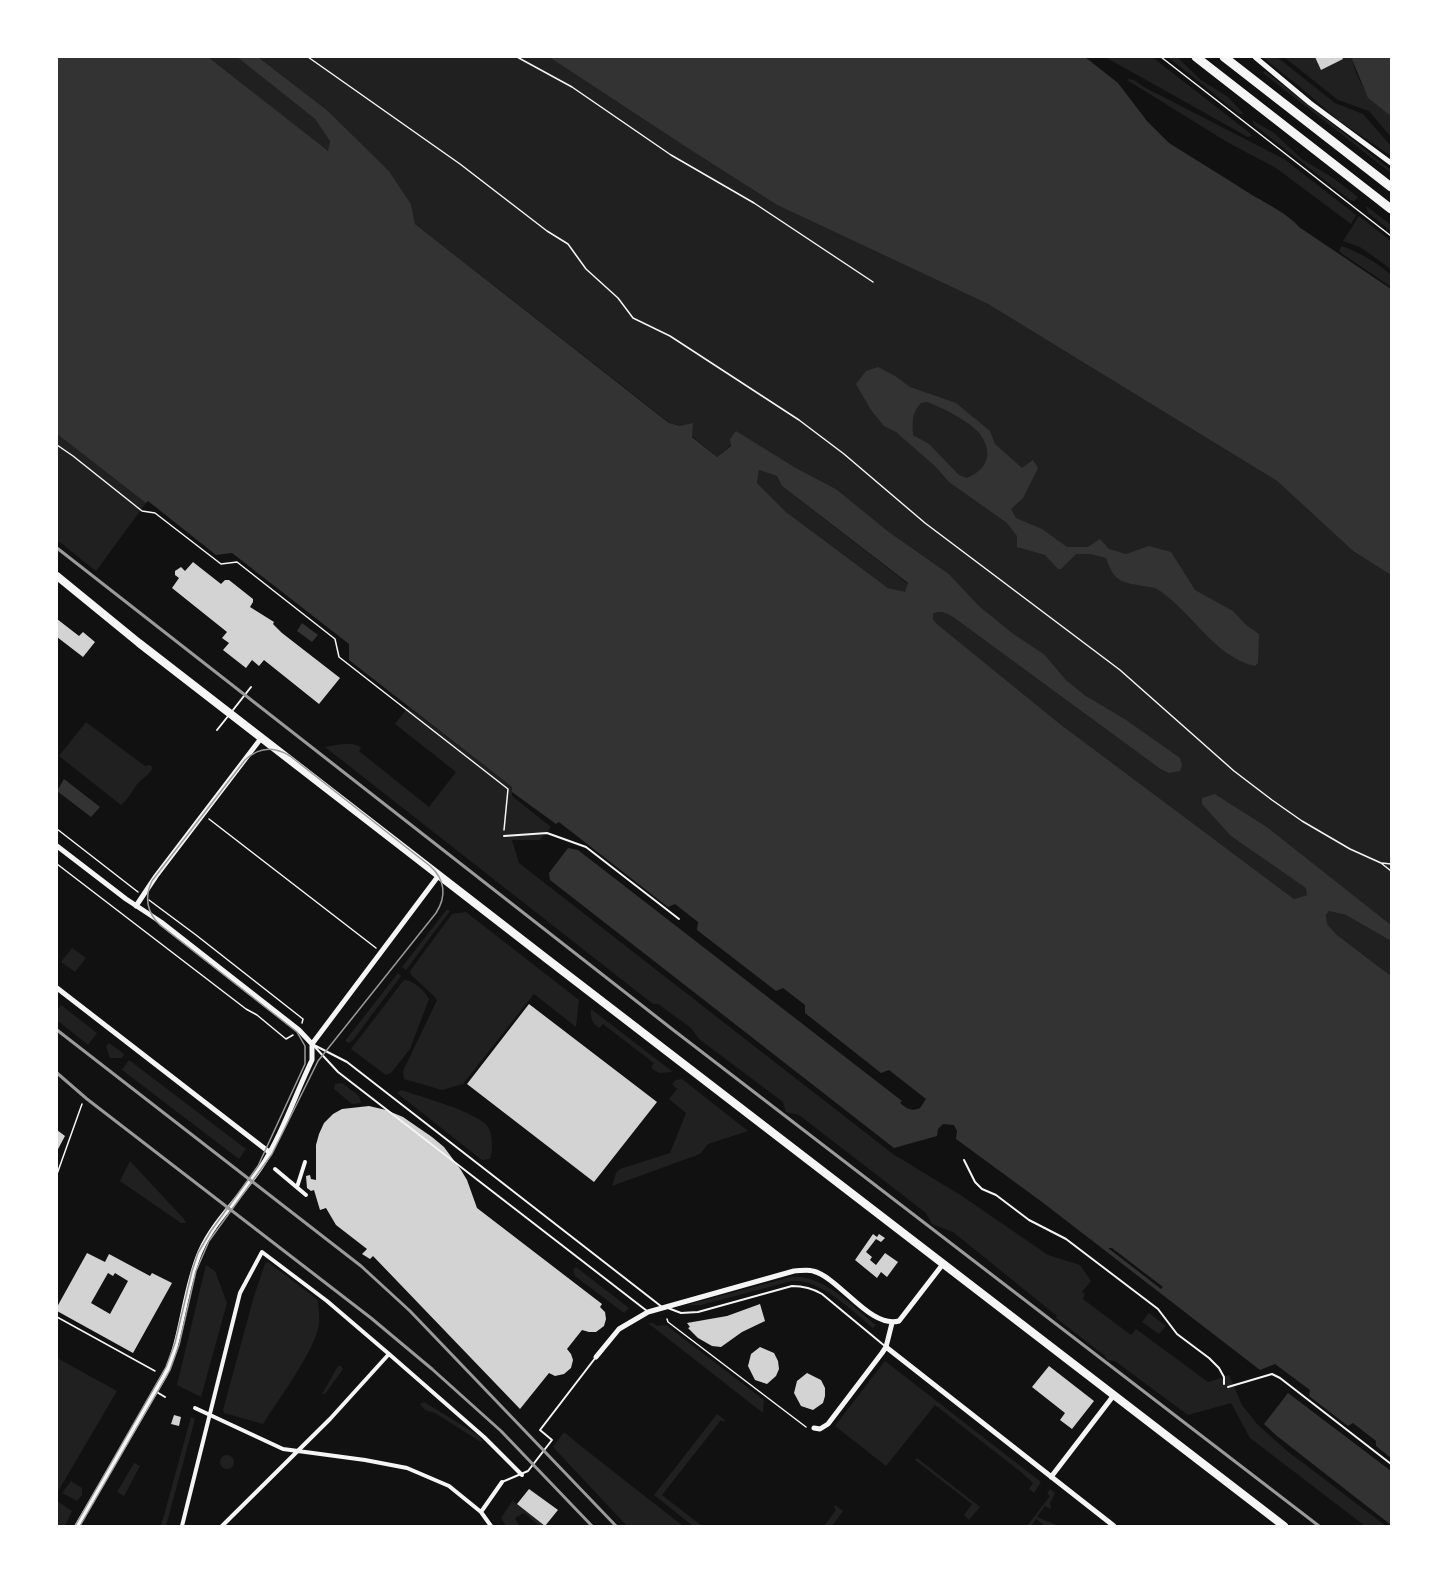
<!DOCTYPE html>
<html>
<head>
<meta charset="utf-8">
<style>
  body { margin:0 }
  #map { position:relative; width:1448px; height:1583px; overflow:hidden; background:#111; font-family:Montserrat,sans-serif }
  canvas { display:block }
  .frame { position:absolute; inset:0; border:58px solid #fff; pointer-events:none }
</style>
</head>
<body>
<div id="map">
<canvas width="1448" height="1583"></canvas>
<div class="frame"></div>
</div>
<script>
const c = document.querySelector('canvas').getContext('2d');
c.lineJoin = 'round';
function fillPath(path, color) { c.fillStyle = color; c.fill(path, 'evenodd'); }
function trace(path, color, width, dash) { c.strokeStyle = color; c.lineWidth = width; c.lineCap = dash ? 'butt' : 'round'; c.setLineDash(dash || []); c.stroke(path); }
fillPath(new Path2D(`
  M208,57H237L315,119L330,141L328,152Z
  M258,57H549L686,147L777,205L988,304L1277,481L1353,551L1391,575V925L1267,827L1215,794L1307,888V895L1294,899L1060,724L937,624L933,619V614C940,610 946,613 953,617L1159,768L1089,698L1066,680L1045,655L1012,634L979,606L949,574L889,532L836,489L794,467L731,445L717,457L680,426L670,423L415,224L411,204L389,171L328,111Z
  M1105,57H1152L1251,134L1252,136L1248,137Z
  M1177,57L1201,80L1228,97L1244,114H1239L1169,58Z
  M1262,57H1277L1335,103L1363,114L1391,146V156L1338,120L1300,87Z
  M1284,57H1351L1356,73L1369,99L1375,101L1391,116V137L1369,111L1338,100Z
  M1265,71L1391,170V173L1263,73Z
  M1128,79L1134,80L1144,87L1284,159L1356,215L1351,224L1276,168L1227,142L1127,80Z
  M1252,120L1274,133L1302,159L1333,178L1358,197L1354,201L1350,200L1254,125Z
  M1366,206L1391,225V231L1368,213Z
  M1359,216L1391,241V269L1360,247L1343,241Z
  M1342,246C1360,253 1377,262 1391,275V287L1341,253L1339,250Z
  M57,434L146,503L96,571L57,540Z
  M759,470L777,476L782,486L908,584L905,593L888,588L786,512L757,483Z
  M408,707L512,787V796L551,827L540,840H512L519,863L893,1154L962,1196L1048,1255L1080,1265L1091,1281L1082,1292L1085,1294L1083,1299L1131,1335L1136,1329L1208,1382L1229,1375L1242,1405L1258,1425L1286,1450L1386,1526H1365L1250,1438L1231,1403L1188,1415L1115,1361L1107,1360L1105,1356L1056,1318L1057,1316L953,1232L932,1224L926,1213L799,1115L786,1112L783,1102L699,1039L691,1028L658,1004H653L325,747C338,745 350,741 361,747L359,751L429,807L456,772L395,724Z
  M86,722L145,766L150,765L153,768C149,774 145,777 139,782C133,788 130,798 121,805L59,756Z
  M447,909L450,911L406,970L402,967Z
  M1329,911L1346,915L1391,941V976L1337,935L1327,924L1326,915Z
  M466,912L579,1000L576,1027L534,994L463,1084L442,1090L404,1079L403,1071L437,1000L435,997L411,975L410,971L452,914Z
  M72,948L86,958L75,972L61,962Z
  M398,973L401,976L353,1040L349,1043L345,1041Z
  M404,980C413,980 425,991 429,999L410,1049L391,1073L386,1075L351,1049Z
  M61,1005L97,1033L88,1045L57,1020V1011Z
  M591,1009L673,1072L659,1073L651,1068L654,1063L603,1024L599,1028C592,1023 590,1018 591,1009Z
  M109,1043L124,1054L122,1058H110L106,1046Z
  M129,1060L246,1149L239,1159L122,1070Z
  M682,1079L748,1131L708,1144L700,1154L612,1186L616,1173L620,1169L670,1153L686,1113L669,1099L677,1089L672,1084L676,1080Z
  M342,1083L359,1096L361,1103L352,1104L334,1089L335,1084Z
  M401,1090C419,1096 480,1113 488,1127C493,1134 493,1152 490,1159L482,1160L397,1093Z
  M130,1161L184,1219L186,1223H181L120,1181Z
  M268,1262L318,1300C318,1307 320,1316 319,1324C316,1349 278,1400 263,1424L224,1413L223,1410L254,1296L265,1264Z
  M206,1265L215,1271L227,1303L201,1397L177,1385Z
  M576,1267L629,1308L624,1313L575,1276L573,1270Z
  M791,1277C823,1274 852,1306 876,1325L873,1328C851,1310 821,1279 792,1281L701,1305H687Z
  M1149,1313L1166,1326L1159,1334L1142,1322Z
  M648,1323H653L657,1326L666,1325L764,1400L763,1413Z
  M57,1358L117,1391L57,1493Z
  M885,1361L1041,1482L1034,1493L1029,1489L1033,1483L1021,1472L935,1405L886,1466L835,1426Z
  M338,1366H341L343,1369L325,1394H322Z
  M424,1402L478,1435L483,1441H479L435,1413L425,1410L420,1404Z
  M717,1414L725,1420L724,1422L721,1420L662,1495L702,1526H693L654,1495Z
  M191,1417L195,1419L166,1526H161Z
  M564,1432L577,1443L683,1526H627L553,1447Z
  M220 1462a7 7 0 1 1 14 0a7 7 0 1 1-14 0Z
  M917,1458L980,1507L969,1520L964,1515L972,1504L915,1460Z
  M134,1463L140,1466L124,1496L117,1492Z
  M71,1481L82,1488V1495L77,1501L62,1493Z
  M1050,1489L1055,1493L1050,1503L1051,1509L1045,1506L1037,1517L1059,1526H1045L1036,1519L1031,1526H1027L1050,1496L1047,1494Z
  M517,1494L513,1501L545,1526H540L524,1513L515,1518L519,1526H506L501,1518Z
  M57,1501L72,1511L65,1526H57Z
  M835,1505L843,1511L832,1526H824L836,1510L834,1507Z`), '#202020');
fillPath(new Path2D(`
  M57,57H208L328,151L330,141L315,119L237,57H258L328,111L389,171L411,204L415,224L669,423L680,426L693,423L692,437L717,457L731,446L730,439L736,431L794,467L836,489L889,532L949,574L979,606L1012,633L1045,655L1066,680L1086,696L1126,720L1180,758L1182,765L1180,771L1169,773L1159,768L953,617C946,613 940,610 933,614V619L937,624L1060,724L1294,899L1307,895L1306,888L1231,836L1202,804V798L1215,794L1267,827L1391,925V941L1346,915L1329,911L1326,915L1327,924L1337,935L1391,976V1458L1376,1446V1441L1353,1423L1348,1426L1309,1396L1310,1390L1275,1364L1260,1370L1042,1202L956,1139L957,1131L954,1125L943,1124L938,1129L937,1136L894,1148L550,880L549,873L568,848L578,850L902,1101L900,1103C906,1108 911,1112 920,1108L926,1099L889,1070L881,1073L805,1013V1005L783,988L776,991L697,930L698,922L675,904L668,907L559,822L556,824L512,792V787L349,660V644L232,553L216,555L148,501L146,503L57,434ZM759,470L777,476L782,486L908,583L905,592L888,588L786,512L757,483Z
  M549,57H1085L1118,83L1147,121L1169,143L1238,186C1256,199 1286,211 1299,227L1391,289V575L1353,551L1277,481L988,304L777,205L686,147Z
  M1351,57H1391V116L1368,98Z
  M878,367L895,376L910,387L956,403L990,431L995,444L1022,468L1033,460L1038,468L1023,498L1011,509L1016,518L1042,529L1067,547H1088L1100,539L1109,549L1126,554L1149,546L1171,552L1195,590L1233,611L1246,625L1259,634L1258,663L1255,666C1214,657 1191,610 1157,589C1153,587 1148,587 1143,586C1120,582 1114,581 1106,558L1091,554H1076L1061,569H1058L1045,555L1017,547V536L1007,523L949,482L936,467L896,432L884,426L871,410L856,384L866,371ZM927,402C941,407 969,421 979,433C994,452 988,469 967,478L959,475L929,444L913,435C912,422 912,412 921,403Z
  M302,623L318,635L312,642L297,631Z
  M64,779L100,807L91,817L57,791Z
  M1288,1393L1391,1471V1525L1277,1436L1264,1424Z`), '#333');
fillPath(new Path2D(`
  M1108,1248H1112L1163,1287L1161,1289Z`), '#111');
fillPath(new Path2D(`
  M1315,57H1342L1343,59L1321,70Z
  M193,562L221,584L225,580H229L253,599V602L250,607L274,622L273,624L282,633L340,678L319,704L264,660L259,666L252,660L246,668L223,650L229,643L222,638L227,632L172,588L179,578L175,575V571L181,567L185,571Z
  M57,619L79,636L83,632L95,642L83,657L57,637Z
  M529,1004L657,1102L594,1182L467,1084Z
  M369,1106L386,1110L403,1117L432,1137L444,1147L461,1170L467,1180L477,1208L602,1304L600,1307L605,1312L606,1319L604,1326L596,1332H589L582,1330L567,1349L571,1354L573,1360L571,1368L564,1374L555,1376L549,1373L520,1409L373,1256L370,1259L362,1254L367,1249L336,1225L326,1208L320,1210L314,1190L311,1191L307,1188L306,1176L310,1175L311,1179L316,1180V1145L319,1134L324,1123L333,1114L342,1109Z
  M57,1130L65,1136L57,1151Z
  M873,1234L877,1237L879,1234L885,1238L881,1242L876,1239L866,1252L872,1257L870,1260L876,1265L885,1253L898,1262L887,1277L881,1272L877,1278L855,1260Z
  M87,1253L105,1262L109,1254L150,1276L152,1273L172,1283L133,1353L57,1311V1307ZM108,1273L113,1276L115,1273L128,1281L110,1314L91,1303Z
  M760,1304L765,1321L742,1332L721,1347L712,1346L698,1338L688,1328L690,1327L687,1323L727,1316Z
  M760,1347L774,1353L778,1361L779,1369L776,1376L767,1384L755,1380L748,1366L751,1354Z
  M1049,1366L1094,1401L1072,1429L1060,1420L1065,1413L1032,1387Z
  M807,1373L821,1380L825,1388V1396L823,1403L813,1410L801,1406L794,1393L797,1381Z
  M174,1415L181,1417L179,1426L171,1424Z
  M529,1489L558,1510L545,1526L517,1504Z`), '#d3d3d3');
trace(new Path2D(`
  M308,57L460,164L547,231L568,244L586,269L618,298L633,318L670,336L799,420L844,454L925,523L1120,670L1234,771L1272,800L1302,821L1350,849L1381,863L1391,871
  M517,57L572,87L671,155L754,203L873,282
  M1161,57L1391,236
  M57,445L73,456L142,511L155,513L221,564L237,562L335,639L339,657L508,789L504,830
  M209,819L376,948
  M57,829L138,892
  M1382,863L1391,864
  M57,864L246,1009L257,1015L286,1039L293,1035
  M149,900L196,935L303,1019L302,1023
  M57,1174L82,1104
  M57,1317L155,1371
  M667,1319L668,1322L806,1427`), '#f5f5f5', 1.5);
trace(new Path2D(`
  M233,710L251,687
  M217,730L229,715
  M504,836L547,833L586,847L679,919
  M312,1044L347,1062L662,1307
  M314,1046L338,1072L647,1311
  M964,1160L975,1182L982,1189L996,1195L1029,1220L1066,1239L1158,1309L1177,1334L1209,1358L1219,1368L1224,1377V1384
  M668,1308L681,1313L698,1312L792,1286C804,1286 812,1288 822,1294L886,1347
  M1228,1387L1272,1374L1280,1378L1391,1464
  M155,1391L165,1397
  M502,1482L528,1471L552,1440L540,1430L596,1357`), '#f5f5f5', 2);
trace(new Path2D(`
  M275,1169L306,1195
  M297,1187L305,1162
  M389,1354L484,1437L522,1475
  M195,1408L283,1449L365,1460L407,1468L449,1486L481,1512
  M182,1526L240,1293L262,1252L327,1301L389,1354L330,1419L222,1526
  M491,1526L481,1512L502,1482`), '#f5f5f5', 4);
trace(new Path2D(`
  M1255,57L1310,103L1391,163
  M57,846L126,899L161,922L299,1030L312,1044
  M136,906L156,876L262,737
  M57,988L269,1152
  M312,1044L439,875
  M886,1347L1114,1526
  M596,1357L619,1329L648,1312L794,1271C800,1271 807,1269 813,1271C840,1278 870,1329 899,1321L943,1264
  M814,1428L820,1429L828,1424L882,1353L886,1347L892,1323
  M1051,1477L1114,1395
  M77,1526L165,1375C183,1336 183,1292 200,1252C214,1220 242,1196 261,1167C281,1137 296,1093 312,1060V1044`), '#f5f5f5', 5);
trace(new Path2D(`
  M57,576L139,643L547,959L1284,1526`), '#f5f5f5', 8);
trace(new Path2D(`
  M1196,57L1391,209
  M1224,57L1391,187`), '#f5f5f5', 9);
trace(new Path2D(`
  M75,1526L166,1367L175,1343L192,1271L198,1253L211,1231L258,1166L305,1064V1046L297,1032L160,925C147,913 144,897 152,881L245,760C259,747 274,746 290,756L430,866C445,879 447,896 436,913L318,1061L272,1154L209,1241L196,1271L179,1345L170,1370L80,1526`), '#9a9a9a', 1.5);
trace(new Path2D(`
  M57,548L672,1029L1319,1526
  M57,1030L361,1266L410,1311L616,1526
  M57,1073L87,1099L371,1318L432,1369L501,1431L592,1526`), '#9a9a9a', 3);
</script>
</body>
</html>
